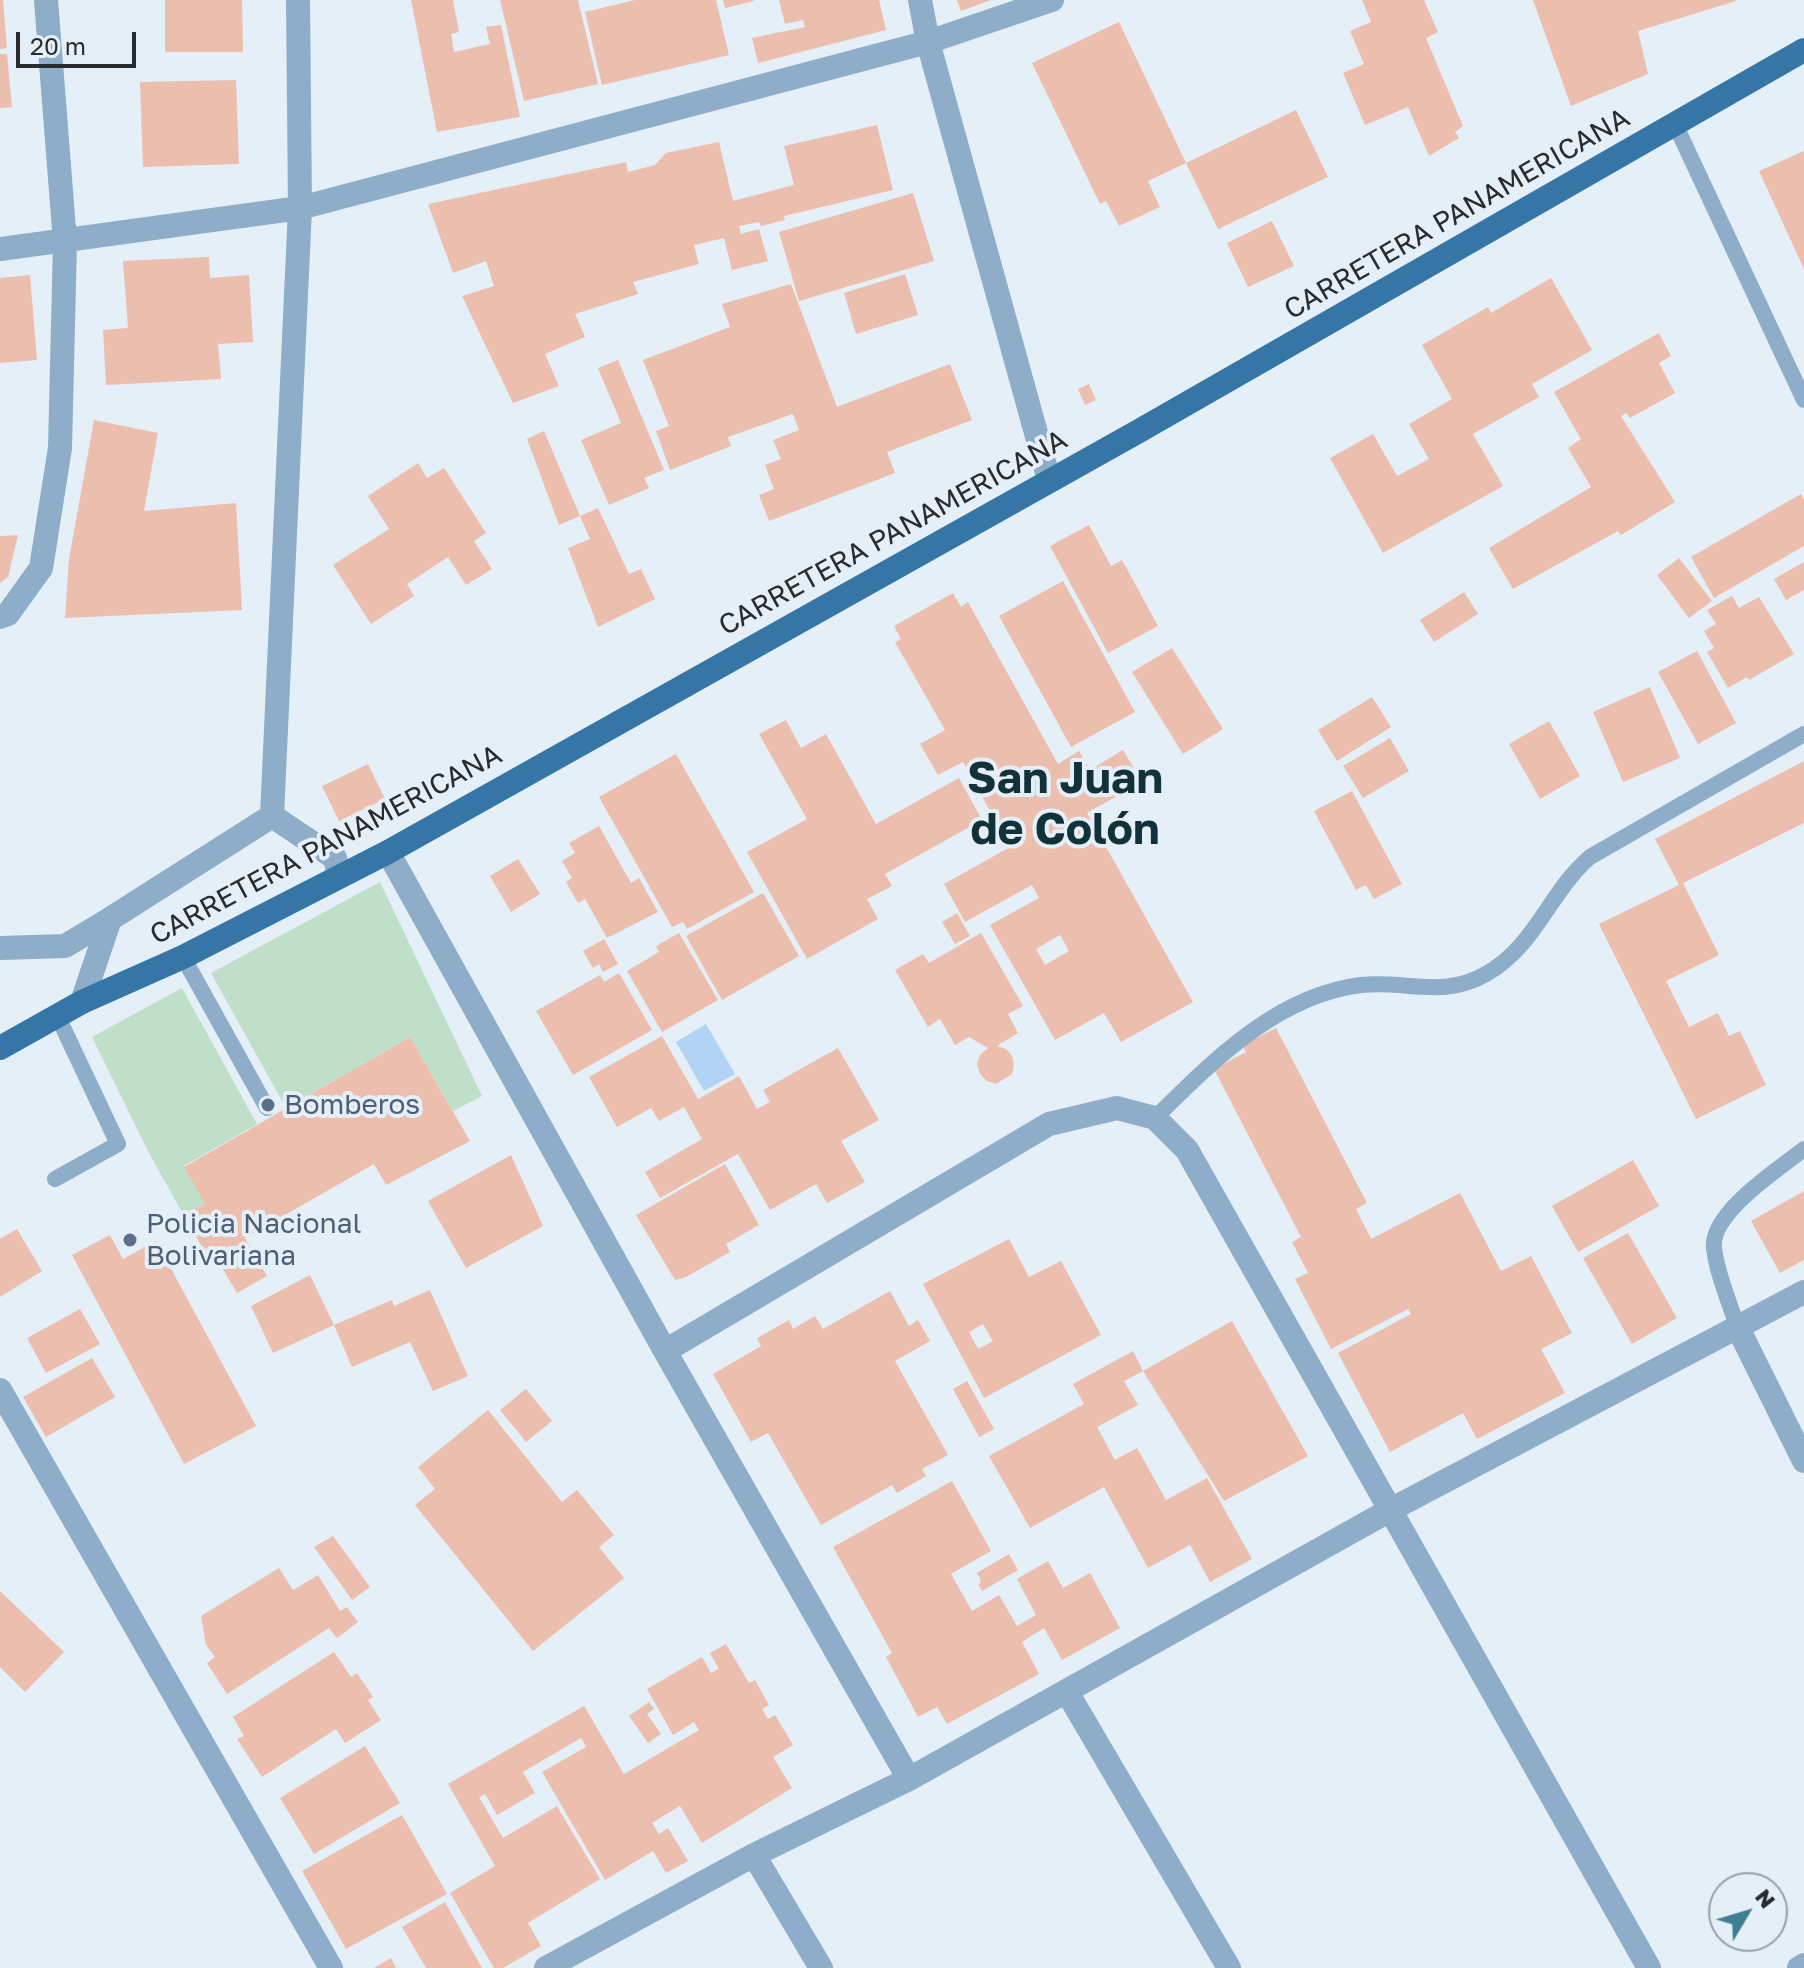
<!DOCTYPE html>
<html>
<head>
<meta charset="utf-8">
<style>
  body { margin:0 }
  #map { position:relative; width:1804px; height:1968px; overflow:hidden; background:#e5eff7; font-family:"Golos Text",sans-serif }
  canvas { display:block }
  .north { position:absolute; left:1708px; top:1872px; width:80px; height:80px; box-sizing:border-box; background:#e5eff7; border:2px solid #99a1a7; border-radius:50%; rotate:52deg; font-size:22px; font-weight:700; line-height:32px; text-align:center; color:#282c2f }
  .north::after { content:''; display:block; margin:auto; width:28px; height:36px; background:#3e8092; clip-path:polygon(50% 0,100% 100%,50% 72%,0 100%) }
  .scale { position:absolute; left:16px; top:32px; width:120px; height:36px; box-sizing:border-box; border:4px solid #282c2f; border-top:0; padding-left:10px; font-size:24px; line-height:28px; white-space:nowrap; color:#282c2f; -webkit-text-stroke:6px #e5eff7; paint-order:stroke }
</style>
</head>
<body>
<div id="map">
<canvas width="1804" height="1968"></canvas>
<div class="north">N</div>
<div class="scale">20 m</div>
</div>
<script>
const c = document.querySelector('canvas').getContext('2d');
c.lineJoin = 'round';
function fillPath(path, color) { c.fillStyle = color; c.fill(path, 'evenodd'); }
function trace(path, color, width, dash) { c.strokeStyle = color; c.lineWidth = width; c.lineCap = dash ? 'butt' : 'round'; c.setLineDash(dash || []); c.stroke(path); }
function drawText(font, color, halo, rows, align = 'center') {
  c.font = font + ' "Golos Text",sans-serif'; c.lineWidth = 8; c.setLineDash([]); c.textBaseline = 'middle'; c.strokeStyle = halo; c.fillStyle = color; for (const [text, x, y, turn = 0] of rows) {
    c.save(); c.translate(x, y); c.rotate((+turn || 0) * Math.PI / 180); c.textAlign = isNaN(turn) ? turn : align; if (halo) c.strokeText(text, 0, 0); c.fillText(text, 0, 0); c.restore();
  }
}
fillPath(new Path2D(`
  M380,882L482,1096L453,1111L410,1037L286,1108L211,973Z
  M182,988L257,1124L184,1166L205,1204L184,1216L149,1153L92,1037Z`), '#c0dfc8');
fillPath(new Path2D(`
  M706,1024L735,1074L704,1091L676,1042Z`), '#b2d3f3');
fillPath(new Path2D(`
  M0,0H3L7,48L0,49Z
  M165,0H242L243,52H165Z
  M411,0H453L459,32L451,34L454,52L490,44L486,27L501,25L520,117L437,132Z
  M500,0H578L598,84L524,101Z
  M635,0H716L729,55L602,85L585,12Z
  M723,0H754V1L725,8Z
  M779,0H879L886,30L758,63L752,38L805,27L803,20L785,24Z
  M957,0H991L961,11Z
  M1362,0H1424L1438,32L1426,38L1463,126L1455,132L1459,138L1429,156L1408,107L1365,125L1343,73L1364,64L1350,31L1371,22Z
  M1533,0H1735L1736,1L1638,31L1648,74L1571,106Z
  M1119,22L1186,163L1148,181L1160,207L1119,226L1106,201L1100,204L1032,63Z
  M0,54H7L12,107L0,108Z
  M236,80L239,164L143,167L140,82Z
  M1296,110L1328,177L1218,229L1186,163Z
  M877,125L893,190L784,216L785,220L761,226L759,222L739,226L741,234L759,229L768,261L732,270L724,238L694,245L699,264L633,282L638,294L575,314L585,337L545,354L559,386L513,403L462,296L494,286L486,261L453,273L428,204L626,162L628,172L655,165L666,153L719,142L733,201L794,185L784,146Z
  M1804,151V269L1759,171Z
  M913,193L934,261L799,301L779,232Z
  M1272,221L1294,266L1248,287L1227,243Z
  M209,257L210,278L249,275L253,342L218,344L221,379L106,385L103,330L128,328L123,261Z
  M905,274L918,315L856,334L844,293Z
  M30,275L37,360L0,363V278Z
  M1551,278L1592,350L1532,384L1539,397L1473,434L1503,486L1383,553L1330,458L1373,434L1397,476L1429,459L1409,424L1452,399L1422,345L1488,307L1491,313Z
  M791,284L837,407L950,364L972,420L887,452L895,473L769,521L759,495L774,489L765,465L781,459L773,440L799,430L793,414L728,437L731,446L670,470L656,431L669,426L643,360L730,327L722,304Z
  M1659,333L1671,356L1659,363L1675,393L1630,418L1626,413L1621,416L1675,502L1621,535L1618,531L1513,589L1489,548L1591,487L1568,448L1581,439L1554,392Z
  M618,360L664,470L644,478L649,488L609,505L581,440L621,423L598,368Z
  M1089,384L1096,400L1085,405L1078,389Z
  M94,420L158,433L144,511L236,503L242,610L65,618L69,559Z
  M544,431L580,516L559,525L527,439Z
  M418,463L427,478L444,468L486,533L474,541L492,569L466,585L448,557L407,584L414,596L371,624L333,565L389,529L368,496Z
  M1801,494L1804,500V546L1714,598L1691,557Z
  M598,508L629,574L641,569L655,599L598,627L568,548L590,539L580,516Z
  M1089,525L1111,566L1122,560L1158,626L1108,653L1050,546Z
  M18,535L8,577L0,583V536Z
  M1679,558L1712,601L1689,618L1657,575Z
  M1804,562V590L1786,600L1774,579Z
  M1063,581L1135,712L1071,747L999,616Z
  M1464,592L1478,614L1434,642L1420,620Z
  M953,593L961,607L968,602L1058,764L1079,751L1090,770L1123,750L1142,782L1087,813L1193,1002L1121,1042L1104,1013L1055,1040L990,925L1039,898L1032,885L965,922L944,884L1010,847L963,762L938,775L920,744L945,730L895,642L901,639L894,626ZM1060,935L1069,951L1045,965L1036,949Z
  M1732,596L1739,608L1759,597L1794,654L1749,680L1747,677L1728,688L1707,652L1714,648L1704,631L1716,624L1707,610Z
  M1172,648L1223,729L1183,754L1132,672Z
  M1697,651L1736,723L1698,744L1658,672Z
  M1650,687L1680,758L1623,782L1593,712Z
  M1372,697L1391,727L1337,761L1318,730Z
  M786,720L801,748L826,734L876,824L959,778L982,820L885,874L892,886L867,899L878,919L807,959L747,852L807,819L759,734Z
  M1549,721L1580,776L1540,799L1509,744Z
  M1390,738L1409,771L1363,798L1343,766Z
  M676,754L754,892L687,929L683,922L672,927L599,797Z
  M1804,761V823L1683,883L1719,955L1666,981L1689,1027L1718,1013L1729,1036L1740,1031L1766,1085L1696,1119L1599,924L1679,885L1655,839Z
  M368,764L385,799L339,821L322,786Z
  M1352,791L1402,884L1374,899L1366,885L1356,890L1314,811Z
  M599,826L631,883L639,878L658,912L607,938L585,899L578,903L566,882L572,878L562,861L575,853L569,843Z
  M518,859L540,894L511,912L490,876Z
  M763,893L799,956L722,1000L686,936Z
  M957,913L970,936L955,944L942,922Z
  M679,933L718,1000L662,1032L627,971L659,952L656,946Z
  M981,933L1023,1006L1008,1014L1018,1033L997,1046L1006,1049L1012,1056L1014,1065L1012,1074L996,1084L987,1081L980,1074L977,1064L980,1055L988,1048L969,1037L955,1045L940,1019L928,1027L895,970L923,954L929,963Z
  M604,939L618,964L603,972L599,964L593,968L583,951Z
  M619,973L652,1030L573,1075L536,1011L600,975L604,982Z
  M1276,1028L1367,1203L1356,1209L1371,1239L1460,1193L1501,1271L1531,1256L1572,1333L1541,1349L1565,1393L1477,1439L1463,1413L1390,1452L1338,1353L1411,1314L1408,1309L1331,1349L1295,1279L1308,1273L1292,1242L1301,1237L1214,1069L1246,1052L1242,1045Z
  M662,1036L698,1099L739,1076L757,1109L770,1102L763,1090L838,1048L879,1120L841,1141L865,1182L827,1203L816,1184L770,1210L738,1154L660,1198L645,1172L702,1139L684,1107L659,1121L651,1108L617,1127L589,1077Z
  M410,1037L470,1141L386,1185L374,1164L245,1238L267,1276L237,1293L215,1256L209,1259L184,1216L205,1204L184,1167Z
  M511,1155L543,1226L466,1268L428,1201Z
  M1633,1160L1659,1206L1578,1252L1552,1206Z
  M725,1164L759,1225L726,1244L730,1252L686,1277L675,1280L636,1215Z
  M1804,1191V1260L1780,1273L1751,1221Z
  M17,1229L42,1271L0,1297V1239Z
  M1628,1233L1677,1318L1632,1344L1583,1258Z
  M110,1235L123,1259L156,1241L256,1426L184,1464L72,1255Z
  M1009,1239L1029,1277L1061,1261L1101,1335L984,1398L923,1284ZM983,1324L993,1341L978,1349L969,1332Z
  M310,1275L334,1325L273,1353L251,1306Z
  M430,1290L468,1376L433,1391L410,1342L352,1367L334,1325L392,1300L394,1306Z
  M890,1291L909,1326L918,1320L930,1341L895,1361L948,1455L922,1469L926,1476L897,1493L892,1485L821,1525L768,1433L751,1442L713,1374L761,1346L757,1338L789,1320L793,1329L815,1316L823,1329Z
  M80,1309L100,1344L46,1373L27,1338Z
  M1232,1321L1308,1456L1224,1501L1143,1371L1124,1381L1138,1405L1097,1427L1115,1460L1137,1448L1166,1500L1207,1478L1252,1559L1210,1582L1190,1545L1148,1568L1104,1487L1030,1528L989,1456L1084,1404L1073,1384L1133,1351L1143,1371Z
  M92,1358L115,1397L46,1437L23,1397Z
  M967,1381L994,1429L979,1437L953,1389Z
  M526,1389L552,1421L526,1442L500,1410Z
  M488,1410L562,1502L577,1490L614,1535L599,1547L624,1578L533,1651L415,1505L435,1489L418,1467Z
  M952,1481L991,1551L951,1574L972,1611L999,1595L1017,1626L1036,1615L1017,1579L1048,1561L1063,1588L1090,1573L1120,1628L1062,1660L1044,1628L1022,1642L1039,1674L947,1724L937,1707L918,1717L886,1657L892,1653L833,1547Z
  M333,1536L370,1587L352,1600L314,1547Z
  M1009,1554L1018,1570L982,1591L979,1585L981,1581L977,1573Z
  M279,1568L293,1590L318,1575L340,1611L347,1607L358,1622L337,1638L329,1628L227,1694L207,1663L215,1657L206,1645L201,1616Z
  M0,1591L64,1652L25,1692L0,1667Z
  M726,1644L749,1683L755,1680L769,1705L762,1709L768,1719L775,1715L793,1745L773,1757L792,1788L702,1843L680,1806L652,1823L659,1834L668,1828L688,1861L666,1873L653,1851L605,1880L542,1772L586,1747L581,1738L523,1772L535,1793L497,1815L485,1794L479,1797L503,1838L557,1806L600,1879L528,1923L541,1946L503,1968H494L450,1893L495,1866L448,1784L584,1706L624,1774L699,1730L694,1722L673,1735L647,1689L702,1657L711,1673L719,1669L710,1653Z
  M334,1652L351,1677L357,1673L373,1697L368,1700L381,1720L345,1743L336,1729L262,1777L237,1739L244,1736L233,1717Z
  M649,1702L654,1709L647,1714L661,1734L648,1743L629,1716Z
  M365,1746L400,1803L314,1854L280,1798Z
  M402,1815L447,1894L346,1949L302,1871Z
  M445,1902L482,1968H426L402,1927Z
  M391,1958L396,1968H374Z`), '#ecbeae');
trace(new Path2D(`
  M1675,124L1804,400
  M183,957L267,1108
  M1155,1118C1212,1062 1277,995 1361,985C1405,980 1443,999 1486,974C1535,947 1550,891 1590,857L1804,734
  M55,1179L118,1144L58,1017
  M1737,1326C1729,1301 1717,1274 1714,1248C1710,1213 1779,1169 1804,1149`), '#8dadc8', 16);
trace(new Path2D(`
  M920,0L928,42L1049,480
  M0,249L300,208L928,42L1052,0
  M0,617L8,614L41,568L60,448L65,242L46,0
  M272,816L300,208L298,0
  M388,852L665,1351L909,1779
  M0,948L65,946L110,919
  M82,1002L110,919L272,816L335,858L339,876
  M1737,1326L1804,1461
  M665,1351L1049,1124L1117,1108L1155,1118L1187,1150L1649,1968
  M0,1390L331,1968
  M1067,1692L1229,1968
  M754,1855L821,1968
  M546,1968L754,1855L909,1779L1392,1509L1804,1292
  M1799,1968L1804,1965`), '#8dadc8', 24);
trace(new Path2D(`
  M0,1048L82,1002L183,957L388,852L1139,431L1804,50`), '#3676a6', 24);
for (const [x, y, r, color] of [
  [268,1105,8,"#5c6f8a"],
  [130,1240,8,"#5c6f8a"]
]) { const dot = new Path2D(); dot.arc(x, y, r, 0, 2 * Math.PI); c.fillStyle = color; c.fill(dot); trace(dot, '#e5eff7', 3); }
drawText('28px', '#282c2f', '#e5eff7', [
  ["CARRETERA PANAMERICANA",1457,214,-30],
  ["CARRETERA PANAMERICANA",893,533,-29],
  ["CARRETERA PANAMERICANA",326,845,-28]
]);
drawText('28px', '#4e5e75', '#e5eff7', [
  ["Bomberos",284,1105],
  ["Policia Nacional",146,1224],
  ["Bolivariana",146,1256]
], 'left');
drawText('bold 44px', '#12323a', '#e5eff7', [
  ["San Juan",1065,779],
  ["de Colón",1065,830]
]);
</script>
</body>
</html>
